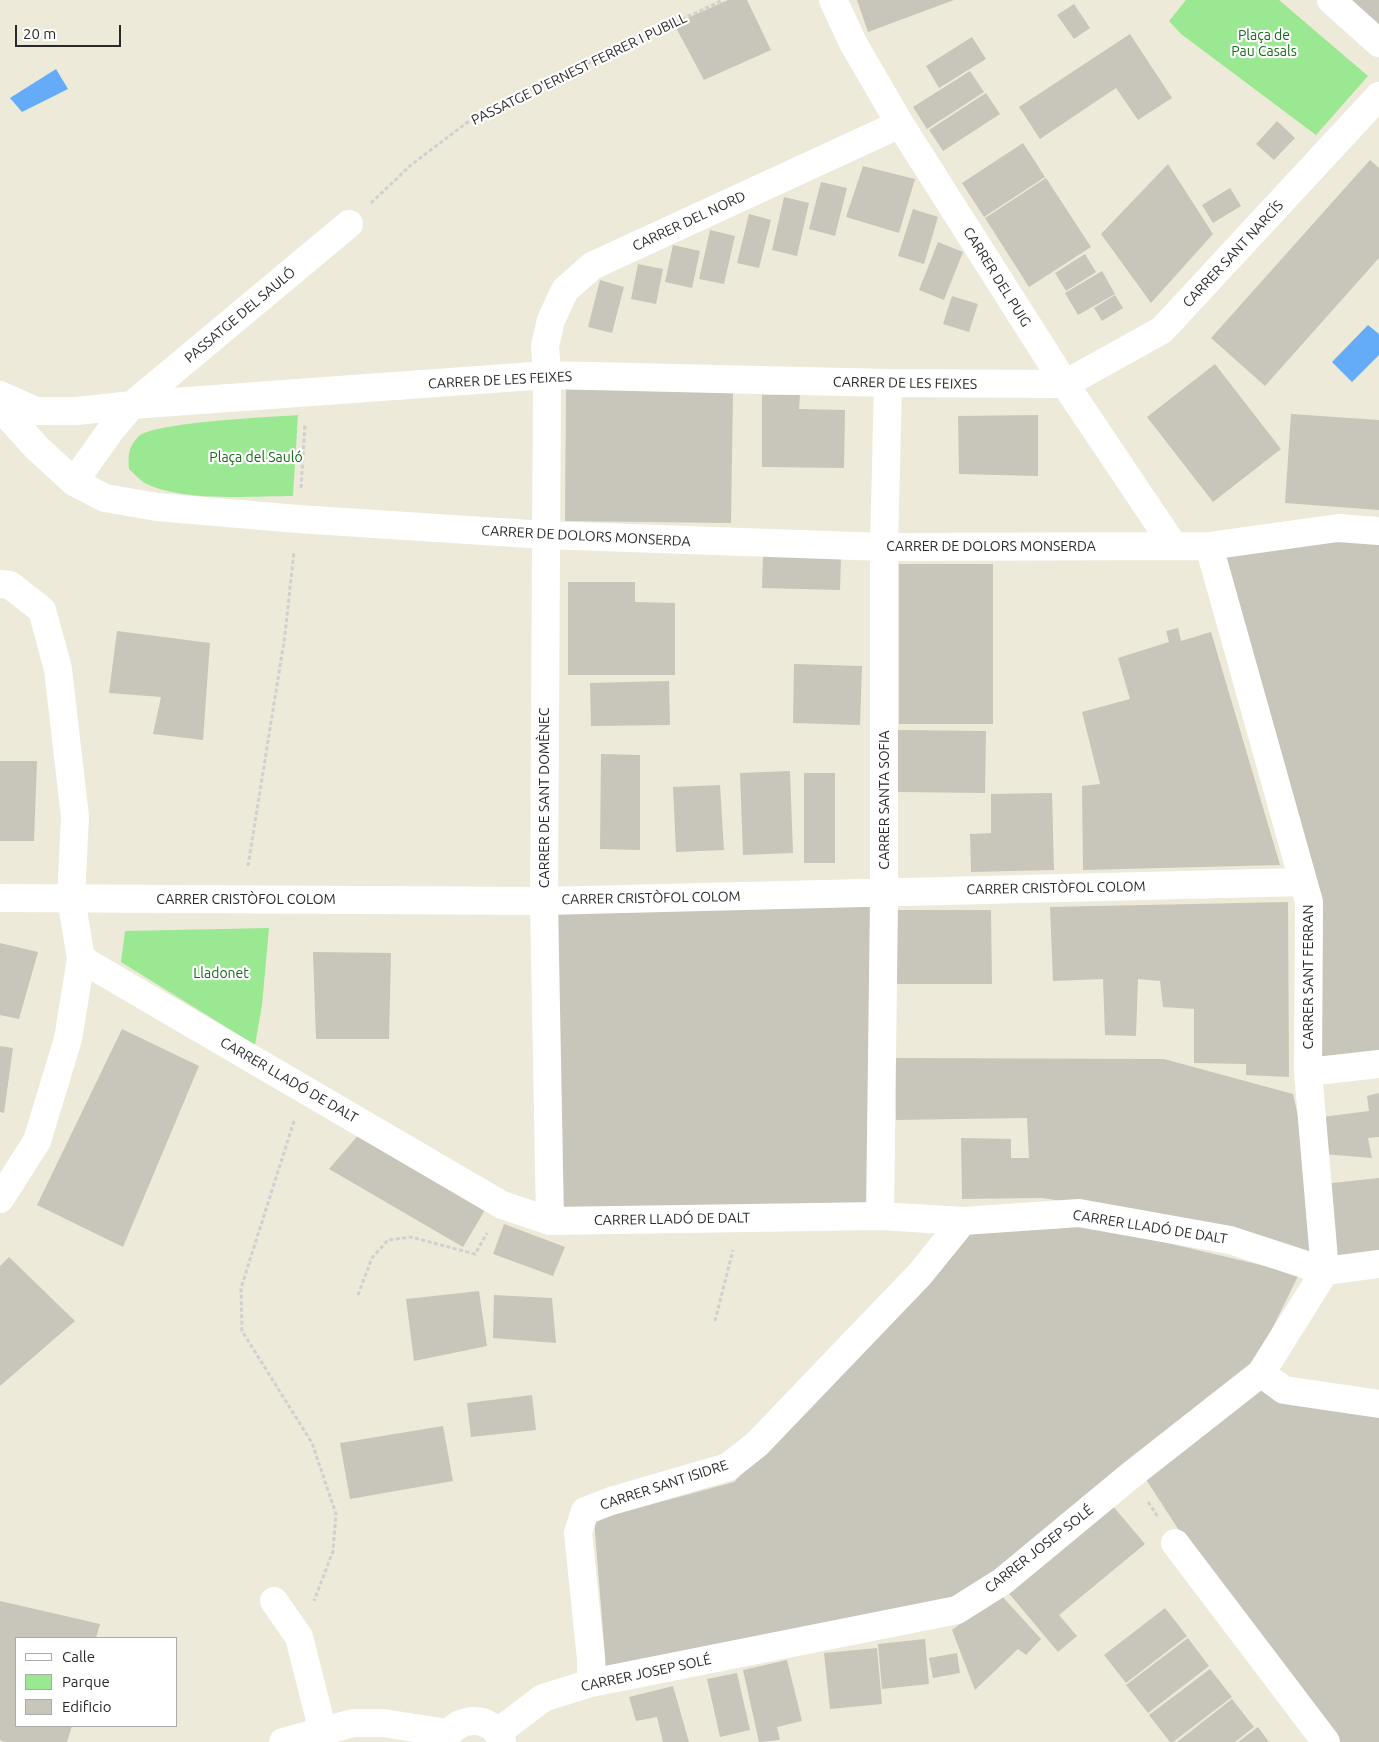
<!DOCTYPE html>
<html>
<head>
<meta charset="utf-8">
<style>
  body { margin:0 }
  #map { position:relative; width:1379px; height:1742px; overflow:hidden; background:#edeada; font-family:Ubuntu,sans-serif }
  canvas { display:block }
  .legend { position:absolute; left:15px; top:1637px; width:162px; height:90px; box-sizing:border-box; background:#fff; border:1px solid #aaa; margin:0; padding:6px 9px; list-style:none; font-size:15px; color:#2a2a2a }
  .legend li { display:flex; align-items:center; gap:10px; height:25px }
  .legend b { width:25px; border:1px solid #aaa }
  .scale { position:absolute; left:15px; top:25px; width:106px; height:22px; box-sizing:border-box; border:2px solid #2a2a2a; border-top:0; padding-left:6px; font-size:15px; line-height:18px; white-space:nowrap; color:#2a2a2a; -webkit-text-stroke:4px #fff; paint-order:stroke }
</style>
</head>
<body>
<div id="map">
<canvas width="1379" height="1742"></canvas>
<ul class="legend">
<li><b style="height:6px;background:#fff"></b>Calle</li>
<li><b style="height:14px;background:#9ae892"></b>Parque</li>
<li><b style="height:14px;background:#c8c6ba"></b>Edificio</li>
</ul>
<div class="scale">20 m</div>
</div>
<script>
const c = document.querySelector('canvas').getContext('2d');
c.lineJoin = 'round';
function fillPath(path, color) { c.fillStyle = color; c.fill(path, 'evenodd'); }
function trace(path, color, width, dash) { c.strokeStyle = color; c.lineWidth = width; c.lineCap = dash ? 'butt' : 'round'; c.setLineDash(dash || []); c.stroke(path); }
function drawText(font, color, halo, rows, align = 'center') {
  c.font = font + ' Ubuntu,sans-serif'; c.lineWidth = 4.5; c.setLineDash([]); c.textBaseline = 'middle'; c.strokeStyle = halo; c.fillStyle = color; for (const [text, x, y, turn = 0] of rows) {
    c.save(); c.translate(x, y); c.rotate((+turn || 0) * Math.PI / 180); c.textAlign = isNaN(turn) ? turn : align; if (halo) c.strokeText(text, 0, 0); c.fillText(text, 0, 0); c.restore();
  }
}
fillPath(new Path2D(`
  M1186,0H1279L1368,76L1316,135L1181,34L1169,21Z
  M298,415L293,496C252,496 184,502 147,484C140,481 135,474 129,469C128,456 128,447 138,437C152,422 271,417 298,415Z
  M269,928L262,1005L255,1045L121,962L125,931Z`), '#9ae892');
fillPath(new Path2D(`
  M56,69L68,89L22,112L10,98Z
  M1368,325L1379,334V355L1352,382L1332,362Z`), '#64acf8');
fillPath(new Path2D(`
  M728,0H747L771,50L704,80L674,24Z
  M857,0H954L868,32Z
  M1343,0H1379V33Z
  M1074,4L1090,28L1074,39L1057,15Z
  M1130,34L1172,98L1138,120L1116,88L1040,139L1019,107Z
  M972,37L986,59L939,88L926,66Z
  M970,71L984,92L927,129L913,107Z
  M986,93L1000,114L943,151L929,130Z
  M1277,121L1295,138L1274,160L1256,144Z
  M1023,143L1045,177L984,217L962,183Z
  M1370,160L1379,168V258L1265,386L1211,338Z
  M1168,164L1213,234L1151,303L1101,234Z
  M863,166L915,179L899,233L846,217Z
  M1046,178L1091,247L1029,287L985,218Z
  M821,182L847,188L835,236L809,229Z
  M1230,188L1241,206L1213,223L1202,205Z
  M784,197L809,203L797,256L772,250Z
  M913,209L938,217L924,264L898,256Z
  M749,214L771,220L759,268L737,263Z
  M710,230L735,236L724,284L699,279Z
  M938,242L963,252L944,300L919,290Z
  M673,245L700,251L692,288L665,282Z
  M1085,254L1096,272L1066,291L1055,273Z
  M638,264L663,269L656,304L631,299Z
  M1102,271L1115,294L1078,315L1065,293Z
  M600,280L624,287L612,333L588,327Z
  M1115,295L1123,308L1102,321L1094,308Z
  M952,296L978,304L969,332L943,324Z
  M1215,364L1281,449L1213,502L1147,417Z
  M566,389L733,392L731,523L565,521Z
  M762,395H800L799,409L845,410L844,468L762,467Z
  M1291,414L1379,420V510L1285,503Z
  M1038,415V476L959,474L958,416Z
  M1343,535L1379,538V1053L1322,1058L1319,898L1219,554Z
  M763,556L841,558L840,590L762,588Z
  M899,564H993V724H899Z
  M568,582H635V602L675,603V675H568Z
  M1178,628L1181,641L1211,632L1280,865L1083,870L1082,786L1100,784L1082,712L1130,699L1118,658L1169,642L1166,631Z
  M117,631L210,643L203,740L153,734L161,697L109,693Z
  M794,664L862,666L860,725L793,723Z
  M669,681L670,725L591,726L590,683Z
  M898,730L986,731L985,793L898,792Z
  M601,754L640,755V850L600,849Z
  M0,761H37L34,841H0Z
  M790,771L793,853L743,855L740,773Z
  M804,773H835V863H804Z
  M720,785L724,850L676,852L673,787Z
  M1052,793L1054,870L971,872L970,834L991,833V794Z
  M875,901L873,1208L558,1214L551,907Z
  M1288,902L1289,1077L1246,1075V1064L1194,1063V1009L1163,1007L1160,981L1138,979L1136,1036L1105,1035L1103,979L1053,981L1050,907Z
  M894,910H991L992,984H895Z
  M0,943L38,952L19,1019L0,1015Z
  M313,952L391,953L389,1039H316Z
  M122,1029L199,1066L123,1247L37,1205Z
  M0,1046L13,1048L4,1113L0,1112Z
  M894,1058L1164,1059L1293,1094L1308,1161L1314,1254L1133,1212L1042,1198L962,1199L961,1138L1011,1139V1158H1029L1027,1118L896,1120Z
  M1379,1093V1137L1368,1138L1372,1158L1323,1154L1322,1117L1369,1111L1367,1096Z
  M361,1132L485,1210L463,1247L329,1169Z
  M1379,1178V1251L1330,1257L1323,1184Z
  M1078,1222L1299,1274L1253,1368L953,1603L606,1668L594,1520L734,1482L969,1231Z
  M504,1224L565,1247L553,1276L493,1254Z
  M9,1257L75,1321L0,1386V1266Z
  M479,1291L487,1346L414,1361L406,1299Z
  M494,1295L552,1298L556,1343L493,1338Z
  M1264,1386L1379,1410V1742H1339L1184,1538L1145,1478Z
  M532,1395L536,1430L471,1437L467,1403Z
  M443,1426L453,1481L350,1499L340,1443Z
  M1112,1505L1145,1544L1059,1615L1077,1636L1058,1652L1007,1591Z
  M1000,1594L1041,1639L1026,1655L1018,1649L975,1690L952,1630Z
  M0,1601L100,1624L96,1638H16V1726H72L67,1742H5L0,1740Z
  M1165,1608L1187,1636L1126,1683L1104,1655Z
  M1188,1638L1209,1666L1148,1713L1126,1685Z
  M925,1639L929,1684L882,1689L878,1644Z
  M877,1648L882,1704L830,1709L824,1653Z
  M957,1653L960,1673L933,1678L929,1658Z
  M787,1660L802,1721L777,1727L780,1740L759,1742L743,1670Z
  M1210,1669L1232,1697L1173,1742H1170L1149,1715Z
  M737,1673L750,1730L720,1737L707,1679Z
  M673,1686L689,1742H663L657,1717L636,1721L629,1697Z
  M1232,1699L1254,1727L1235,1742H1177Z
  M1258,1727L1269,1742H1238Z`), '#c8c6ba');
trace(new Path2D(`
  M371,203L411,165L477,115L723,0
  M301,488L305,424
  M248,866L285,635L294,551
  M294,1121L241,1288L242,1331L312,1443L336,1514L333,1551L314,1601
  M358,1295L372,1258L388,1240L411,1237L475,1254L487,1233
  M715,1321L733,1250
  M1148,1502L1158,1517`), '#d0d0d0', 3, [4, 2.5]);
trace(new Path2D(`
  M833,0L853,43L900,124L1065,384L1173,545
  M1331,0L1379,43
  M0,395L36,411H77L132,405L547,375L888,383L1065,384L1162,330L1379,96
  M0,407L37,448L74,482L105,498L157,507L298,519L545,535L884,547L1209,546L1338,528L1379,531
  M74,482L113,427L132,405L349,224
  M1209,546L1309,902L1308,1072L1325,1271
  M0,584L10,585L42,610L58,669L75,817L71,898L81,959L68,1039L37,1141L0,1199
  M0,898L544,901L1303,882
  M81,959L502,1205L550,1221L880,1216L963,1221L1079,1213L1230,1240L1325,1271L1379,1264
  M1308,1072L1379,1064
  M880,1216L884,900V547L888,383
  M550,1221L544,901L547,375L545,346L551,320L565,290L592,266L900,124
  M1261,1373L1284,1390L1379,1404
  M1175,1543L1326,1742
  M274,1601L299,1637L323,1732
  M591,1683V1659L578,1533L585,1511L611,1501L728,1467L757,1444L920,1274L963,1221
  M498,1732L543,1698L591,1683L957,1610L1003,1581L1131,1475L1261,1373L1325,1271
  M283,1742L353,1723H383L448,1733
  M444,1742C454,1715 493,1713 502,1742`), '#fff', 28);
drawText('14px', '#146c18', '#fff', [
  ["Plaça de",1264,35],
  ["Pau Casals",1264,51],
  ["Plaça del Sauló",256,457],
  ["Lladonet",221,973]
]);
drawText('14px', '#2a2a2a', '#fff', [
  ["PASSATGE D'ERNEST FERRER I PUBILL",579,69,-26],
  ["CARRER DEL NORD",689,221,-25],
  ["CARRER SANT NARCÍS",1233,254,-47],
  ["CARRER DEL PUIG",997,277,58],
  ["PASSATGE DEL SAULÓ",240,315,-40],
  ["CARRER DE LES FEIXES",500,380,-3],
  ["CARRER DE LES FEIXES",905,383,1],
  ["CARRER DE DOLORS MONSERDA",586,536,3],
  ["CARRER DE DOLORS MONSERDA",991,546],
  ["CARRER DE SANT DOMÈNEC",544,798,-90],
  ["CARRER SANTA SOFIA",884,800,-90],
  ["CARRER CRISTÒFOL COLOM",1056,888,-1],
  ["CARRER CRISTÒFOL COLOM",651,898,-1],
  ["CARRER CRISTÒFOL COLOM",246,899],
  ["CARRER SANT FERRAN",1308,977,-90],
  ["CARRER LLADÓ DE DALT",289,1080,30],
  ["CARRER LLADÓ DE DALT",672,1219,-1],
  ["CARRER LLADÓ DE DALT",1150,1227,9],
  ["CARRER SANT ISIDRE",664,1485,-18],
  ["CARRER JOSEP SOLÉ",1039,1549,-38],
  ["CARRER JOSEP SOLÉ",646,1673,-12]
]);
</script>
</body>
</html>
